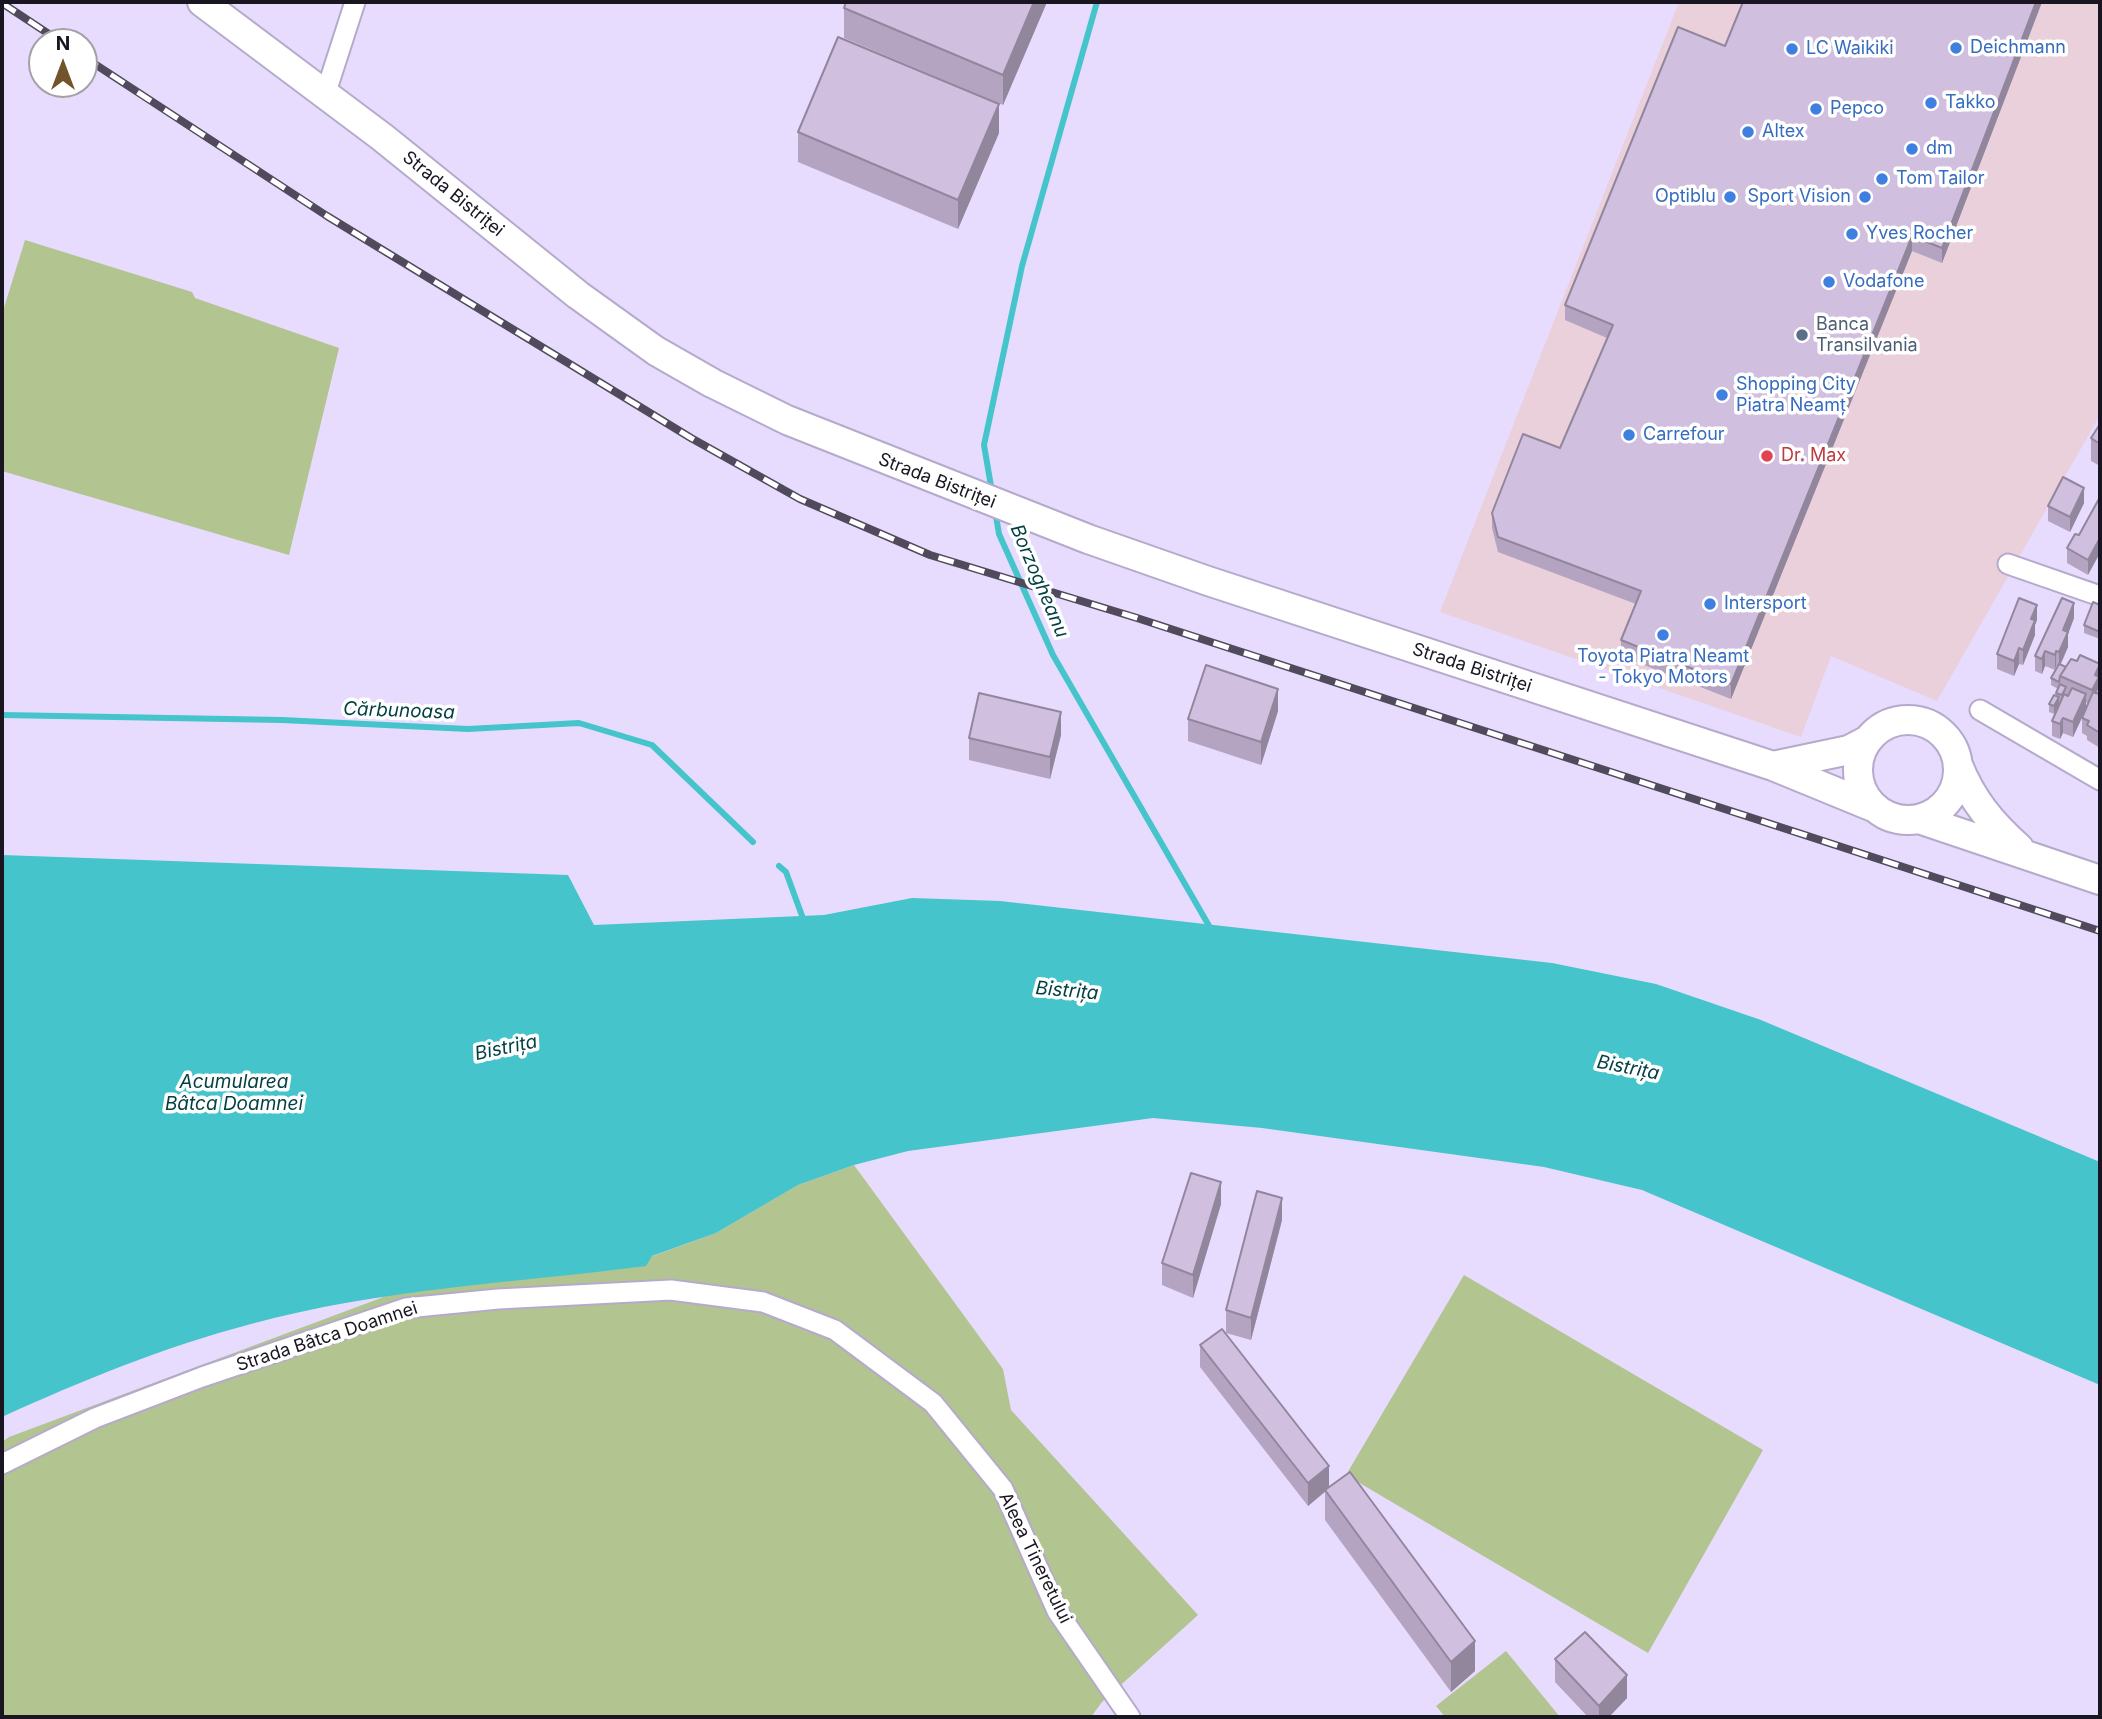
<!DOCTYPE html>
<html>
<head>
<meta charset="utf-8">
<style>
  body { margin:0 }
  #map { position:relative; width:2102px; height:1719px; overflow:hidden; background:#e7dbfe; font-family:Inter,sans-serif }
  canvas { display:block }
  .frame { position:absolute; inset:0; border:4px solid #191521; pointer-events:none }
  .north { position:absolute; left:28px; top:28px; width:70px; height:70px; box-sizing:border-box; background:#fff; border:2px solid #a3a1a6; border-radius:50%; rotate:0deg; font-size:19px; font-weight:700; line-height:28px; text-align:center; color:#191521 }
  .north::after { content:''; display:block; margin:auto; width:24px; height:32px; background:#735329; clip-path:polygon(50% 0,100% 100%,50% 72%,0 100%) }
</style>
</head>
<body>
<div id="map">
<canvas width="2102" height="1719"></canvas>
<div class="frame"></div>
<div class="north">N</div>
</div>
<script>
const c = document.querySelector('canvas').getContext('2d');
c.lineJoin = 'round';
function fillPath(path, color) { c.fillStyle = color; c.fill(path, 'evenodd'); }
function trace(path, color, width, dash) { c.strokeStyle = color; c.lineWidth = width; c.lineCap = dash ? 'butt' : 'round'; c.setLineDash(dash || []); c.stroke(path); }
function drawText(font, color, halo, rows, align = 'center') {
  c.font = font + ' Inter,sans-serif'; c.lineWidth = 7; c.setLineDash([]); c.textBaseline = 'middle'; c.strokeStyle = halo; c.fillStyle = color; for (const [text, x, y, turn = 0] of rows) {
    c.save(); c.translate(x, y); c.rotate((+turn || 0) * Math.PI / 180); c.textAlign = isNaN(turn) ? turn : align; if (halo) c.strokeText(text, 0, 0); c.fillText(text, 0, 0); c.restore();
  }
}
fillPath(new Path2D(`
  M1679,2H2100V415L1937,701L1831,656L1801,737L1440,612Z`), '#e9d0da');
fillPath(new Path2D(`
  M25,240L192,292L195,298L339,348L289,555L2,471V314Z
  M854,1165L1003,1369L1011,1410L1198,1615L1102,1702L1091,1717H2V1442L9,1437L397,1292L653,1256L716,1233L798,1185Z
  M1464,1275L1763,1450L1648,1653L1346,1475Z
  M1506,1651L1560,1717H1445L1436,1706Z`), '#b2c490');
fillPath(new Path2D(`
  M2,855L568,875L594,925L824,915L912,898L1000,901L1552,963L1656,984L1761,1020L2100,1162V1385L1642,1190L1544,1167L1262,1128L1153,1118L908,1151L854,1165L798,1185L716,1233L652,1256L646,1266C514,1283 379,1289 251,1324C164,1347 83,1380 2,1417Z`), '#45c4cb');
trace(new Path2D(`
  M992,492L984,445L1022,266L1097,2
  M995,510L999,534L1053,655L1212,931
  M2,715L282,720L468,729L579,723L652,745L753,842
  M779,866L786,872L805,924`), '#45c4cb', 6);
const street = new Path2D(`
  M325,95L355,2
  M2008,564L2100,596
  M1980,710L2100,780
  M2,1464L95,1418L202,1377L406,1308L498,1299L671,1290L763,1302L835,1330L933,1403L1003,1489L1057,1611L1130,1717`);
const secondary = new Path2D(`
  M202,2L382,137L578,295L656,351L712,383L787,420L1088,539L1208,581L1773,766L1873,807
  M1858 770a50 50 0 1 1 100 0a50 50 0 1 1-100 0Z
  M1958,765C1972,800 1991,823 2019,848
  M1773,766L1849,750L1868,740
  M1919,819L2100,880`);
trace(street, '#b5aacb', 23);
trace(secondary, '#b5aacb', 32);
trace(street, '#fff', 19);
trace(secondary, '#fff', 28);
const rail = new Path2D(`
  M2,3L61,42
  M84,57L327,216L691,438L800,499L930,555L1137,618L2100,931`);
trace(rail, '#504a5c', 8);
trace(rail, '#fff', 5, [16]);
fillPath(new Path2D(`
  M846,2H1047L1003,105L844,38V8Z
  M2042,2L1942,263L1912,251L1731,699L1621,656V640L1636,604L1498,552L1492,528V513L1560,448L1607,338L1565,320V305L1725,46Z
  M798,132L999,133L958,229L798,162Z
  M2100,424V466L2091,461V438Z
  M2100,497L2088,575L2067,563V548L2079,535Z
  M2084,503L2070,532L2048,521V506Z
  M2100,605V639L2084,633V625Z
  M2074,618L2068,634V647L2061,664L2099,683L2100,685V748L2087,740V736L2082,733V718L2088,704L2086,702V709L2073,737L2063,733L2060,739L2052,736V721L2061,702H2059V704L2054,714L2049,712V704L2056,695L2058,689L2051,685V678L2058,666H2056L2055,670L2045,666L2042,674L2035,671V656Z
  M2037,620L2035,625V635L2023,665L2019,664L2014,676L1997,669V654Z
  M1278,711L1261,765L1188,741V719Z
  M1061,735L1050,779L969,760V738Z
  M1221,1204L1193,1298L1162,1285V1263Z
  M1282,1220L1251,1340L1226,1333V1310Z
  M1200,1345L1329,1487L1475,1671L1451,1692L1325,1520V1492L1308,1506L1200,1367Z
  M1555,1659L1627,1698L1609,1717H1588L1555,1682Z`), '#b4a4c1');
fillPath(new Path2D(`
  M1034,2H1047L1003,105V75Z
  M2036,2H2042L1942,263V248Z
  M999,104V133L958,229V200Z
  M1912,236V251L1731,699V684Z
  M2084,488V503L2070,532V517Z
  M2100,538V553L2088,575V560Z
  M2074,603V618L2068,634V647L2059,667V652L2063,630Z
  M2037,605V620L2035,625V635L2023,665V650L2031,619Z
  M2019,648V664L2014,676V661Z
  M2045,651V666L2042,674V659Z
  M2056,651V666L2055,670V655Z
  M2100,665L2099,692L2092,705V690L2095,675Z
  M1278,689V711L1261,765V742Z
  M2086,694V709L2073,737V722Z
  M2059,697V704L2054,714V706Z
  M1061,712V735L1050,779V757Z
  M2063,718V733L2060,739V724Z
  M1221,1182V1204L1193,1298V1275Z
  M1282,1198V1220L1251,1340V1318Z
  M1329,1466V1488L1308,1506V1483Z
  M1475,1641V1671L1451,1692V1662Z
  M1627,1675V1698L1609,1717H1599V1706Z`), '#92869d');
const building = new Path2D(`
  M846,2H1034L1003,75L844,8Z
  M1743,2H2036L1942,248L1912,236L1731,684L1621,640L1641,591L1498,537L1492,513L1523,434L1560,448L1613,325L1565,305L1678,27L1725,46Z
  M838,37L999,104L958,200L798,132Z
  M2100,424V444L2091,438Z
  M2063,477L2084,488L2070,517L2048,506Z
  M2100,497V538L2088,560L2067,548L2075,534L2079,535Z
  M2019,598L2037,605L2031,619L2035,620L2023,650L2019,648L2014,661L1997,654Z
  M2062,598L2074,603L2063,630L2068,632L2059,652L2056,651L2055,655L2045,651L2042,659L2035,656Z
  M2093,602L2100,605V632L2084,625Z
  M2080,655L2100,664L2095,675L2099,677L2092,690L2060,676L2071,659L2077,661Z
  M2059,664L2066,667L2060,676L2059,682L2051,678Z
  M1206,665L1278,689L1261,742L1188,719Z
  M2060,684L2066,687L2062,695L2056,693Z
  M2099,685H2100V694L2095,693Z
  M2072,688L2086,694L2073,722L2063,718L2060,724L2052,721L2064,694L2068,696Z
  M2093,692L2100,694V733L2087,725L2089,721L2082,718Z
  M979,693L1061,712L1050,757L969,738Z
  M2054,695L2059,697L2054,706L2049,704Z
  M1191,1173L1221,1182L1193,1275L1162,1263Z
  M1257,1191L1282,1198L1251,1318L1226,1310Z
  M1222,1329L1329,1466L1308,1483L1200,1345Z
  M1350,1472L1475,1641L1451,1662L1325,1490Z
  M1585,1632L1627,1675L1599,1706L1555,1659Z`);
fillPath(building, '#d1bfe0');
trace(building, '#92869d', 2);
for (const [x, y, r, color] of [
  [1956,48,7,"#3f7fe0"],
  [1792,49,7,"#3f7fe0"],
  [1931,103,7,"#3f7fe0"],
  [1816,109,7,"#3f7fe0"],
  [1748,132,7,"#3f7fe0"],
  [1912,149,7,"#3f7fe0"],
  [1882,179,7,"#3f7fe0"],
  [1730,197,7,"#3f7fe0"],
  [1865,197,7,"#3f7fe0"],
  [1852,234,7,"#3f7fe0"],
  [1829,282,7,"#3f7fe0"],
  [1802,335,7,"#5c6f8a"],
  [1722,395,7,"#3f7fe0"],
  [1629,435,7,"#3f7fe0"],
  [1767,456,7,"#e0444e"],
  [1710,604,7,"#3f7fe0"],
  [1663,635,7,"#3f7fe0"]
]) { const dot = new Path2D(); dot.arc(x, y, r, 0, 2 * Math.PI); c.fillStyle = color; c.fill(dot); trace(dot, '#fff', 2.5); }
drawText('18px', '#366cbe', '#fff', [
  ["Deichmann",1970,48],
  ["LC Waikiki",1806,49],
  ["Takko",1945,103],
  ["Pepco",1830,109],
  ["Altex",1762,132],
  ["dm",1926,149],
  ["Tom Tailor",1896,179],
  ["Optiblu",1716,197,"right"],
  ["Sport Vision",1851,197,"right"],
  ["Yves Rocher",1866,234],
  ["Vodafone",1843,282],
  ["Shopping City",1736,385],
  ["Piatra Neamț",1736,406],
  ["Carrefour",1643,435],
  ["Intersport",1724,604],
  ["Toyota Piatra Neamt",1663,657,"center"],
  ["- Tokyo Motors",1663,678,"center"]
], 'left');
drawText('18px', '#191521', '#fff', [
  ["Strada Bistriței",453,194,39],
  ["Strada Bistriței",937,481,21],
  ["Strada Bistriței",1472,668,18],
  ["Strada Bâtca Doamnei",327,1337,-18],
  ["Aleea Tineretului",1035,1558,64]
]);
drawText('18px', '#4e5e75', '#fff', [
  ["Banca",1816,325],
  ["Transilvania",1816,346]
], 'left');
drawText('18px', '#be3a42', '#fff', [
  ["Dr. Max",1781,456]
], 'left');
drawText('italic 19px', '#023f42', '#fff', [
  ["Borzogheanu",1039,581,67],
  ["Cărbunoasa",399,711,2],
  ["Bistrița",1067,991,5],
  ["Bistrița",506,1048,-12],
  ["Bistrița",1628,1068,11],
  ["Acumularea",234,1082],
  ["Bâtca Doamnei",234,1104]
]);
</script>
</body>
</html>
